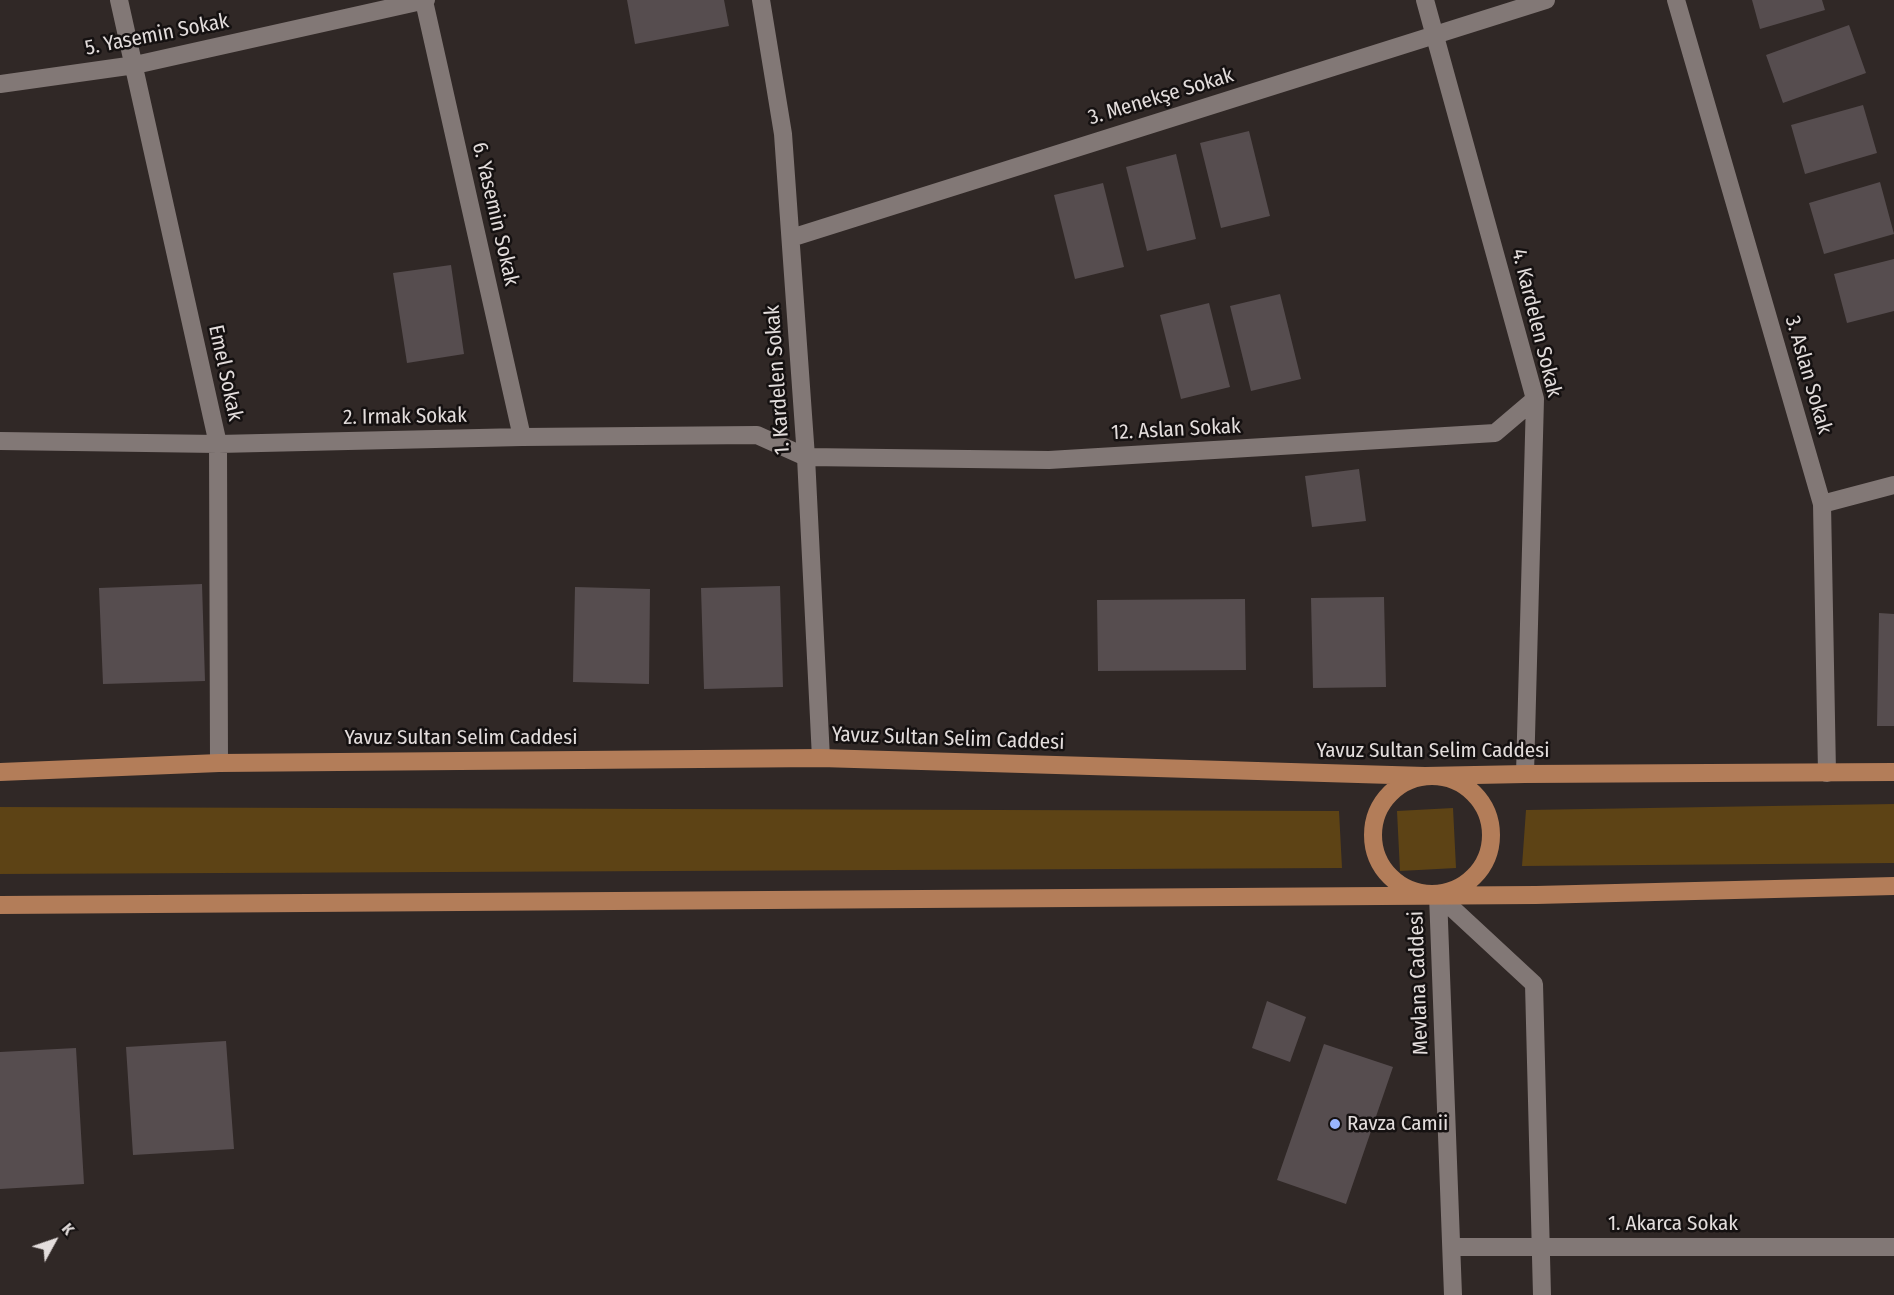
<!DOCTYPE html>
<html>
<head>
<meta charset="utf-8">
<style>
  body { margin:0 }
  #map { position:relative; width:1894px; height:1295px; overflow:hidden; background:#302826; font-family:"Fira Sans Condensed",sans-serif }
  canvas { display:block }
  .north { position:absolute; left:24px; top:1211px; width:60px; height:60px; -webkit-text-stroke:4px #151111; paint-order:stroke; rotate:50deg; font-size:16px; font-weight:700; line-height:24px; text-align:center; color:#e3dddc }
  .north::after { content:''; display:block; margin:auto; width:21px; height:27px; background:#e3dddc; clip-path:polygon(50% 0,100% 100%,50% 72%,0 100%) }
</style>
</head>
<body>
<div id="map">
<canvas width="1894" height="1295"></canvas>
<div class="north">K</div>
</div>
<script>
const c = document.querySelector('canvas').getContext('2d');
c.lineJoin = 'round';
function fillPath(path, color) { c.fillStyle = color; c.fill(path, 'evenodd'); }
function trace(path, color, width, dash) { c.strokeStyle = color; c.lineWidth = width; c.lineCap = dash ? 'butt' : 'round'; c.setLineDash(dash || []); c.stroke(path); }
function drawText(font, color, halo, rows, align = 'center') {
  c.font = font + ' "Fira Sans Condensed",sans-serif'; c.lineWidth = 5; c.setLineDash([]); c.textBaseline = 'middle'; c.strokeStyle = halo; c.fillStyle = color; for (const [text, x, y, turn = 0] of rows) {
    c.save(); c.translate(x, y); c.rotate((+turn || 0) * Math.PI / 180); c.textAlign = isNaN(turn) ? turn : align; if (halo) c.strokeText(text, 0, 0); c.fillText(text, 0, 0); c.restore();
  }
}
fillPath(new Path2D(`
  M1894,804V863L1522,866L1526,810Z
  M0,807L1339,811L1342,868L0,874Z
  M1453,808L1456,868L1400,871L1397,811Z`), '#5d4315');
fillPath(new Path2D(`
  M627,0H724L729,26L635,44Z
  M1752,0H1822L1825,10L1760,29Z
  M1849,25L1866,73L1783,103L1766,55Z
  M1863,105L1877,153L1805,174L1791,125Z
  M1249,131L1270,216L1221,228L1200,143Z
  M1176,154L1196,239L1147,251L1126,167Z
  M1880,182L1894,234L1824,254L1809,203Z
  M1103,183L1124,267L1075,279L1054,195Z
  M1894,259V311L1847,323L1834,274Z
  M451,265L464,354L407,363L393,273Z
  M1280,294L1301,379L1251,391L1230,306Z
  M1209,303L1230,387L1181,399L1160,315Z
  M1359,469L1366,521L1312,527L1305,476Z
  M202,584L205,681L103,684L99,588Z
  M780,586L783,687L704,689L701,588Z
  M575,587L650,589L649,684L573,682Z
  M1384,597L1386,687L1313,688L1311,598Z
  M1245,599L1246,670L1098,671L1097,600Z
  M1879,613L1894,614V726H1877Z
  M1267,1001L1306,1017L1290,1062L1252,1048Z
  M226,1041L234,1149L133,1155L126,1047Z
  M1324,1044L1393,1067L1346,1204L1277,1180Z
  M76,1048L84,1184L0,1189V1052Z`), '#564d4f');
trace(new Path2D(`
  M119,0L218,444L219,763
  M761,0L783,134L806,457L821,758
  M1425,0L1535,399L1525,774
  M1676,0L1822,504L1827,773
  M424,1L522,437
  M0,84L135,65L426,0
  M791,238L1546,0
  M0,441L218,444L522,437L757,435L806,457L1049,460L1495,433L1535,399
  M1822,504L1894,485
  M1438,895L1534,984L1542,1295
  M1438,895L1453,1295
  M1452,1247H1894`), '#827876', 18);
trace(new Path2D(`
  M0,772L219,763L821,758L1425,776L1525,774L1894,772
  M1373 835a59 59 0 1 1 118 0a59 59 0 1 1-118 0Z
  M0,905L1536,895L1894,886`), '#b37d59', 18);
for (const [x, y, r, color] of [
  [1335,1124,6,"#9ab5fd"]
]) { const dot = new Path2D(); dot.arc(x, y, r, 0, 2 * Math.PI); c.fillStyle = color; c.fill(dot); trace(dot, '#151111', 2); }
drawText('21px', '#e3dddc', '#151111', [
  ["5. Yasemin Sokak",157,35,-11],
  ["3. Menekşe Sokak",1161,97,-17],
  ["6. Yasemin Sokak",495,214,77],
  ["4. Kardelen Sokak",1536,323,76],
  ["Emel Sokak",225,373,78],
  ["3. Aslan Sokak",1808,375,74],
  ["1. Kardelen Sokak",778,380,-94],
  ["2. Irmak Sokak",405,417,-1],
  ["12. Aslan Sokak",1176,430,-3],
  ["Yavuz Sultan Selim Caddesi",461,738],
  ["Yavuz Sultan Selim Caddesi",948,739,2],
  ["Yavuz Sultan Selim Caddesi",1433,751],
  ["Mevlana Caddesi",1419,983,-92],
  ["1. Akarca Sokak",1673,1224]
]);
drawText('21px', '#e3dddc', '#151111', [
  ["Ravza Camii",1347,1124]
], 'left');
</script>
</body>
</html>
